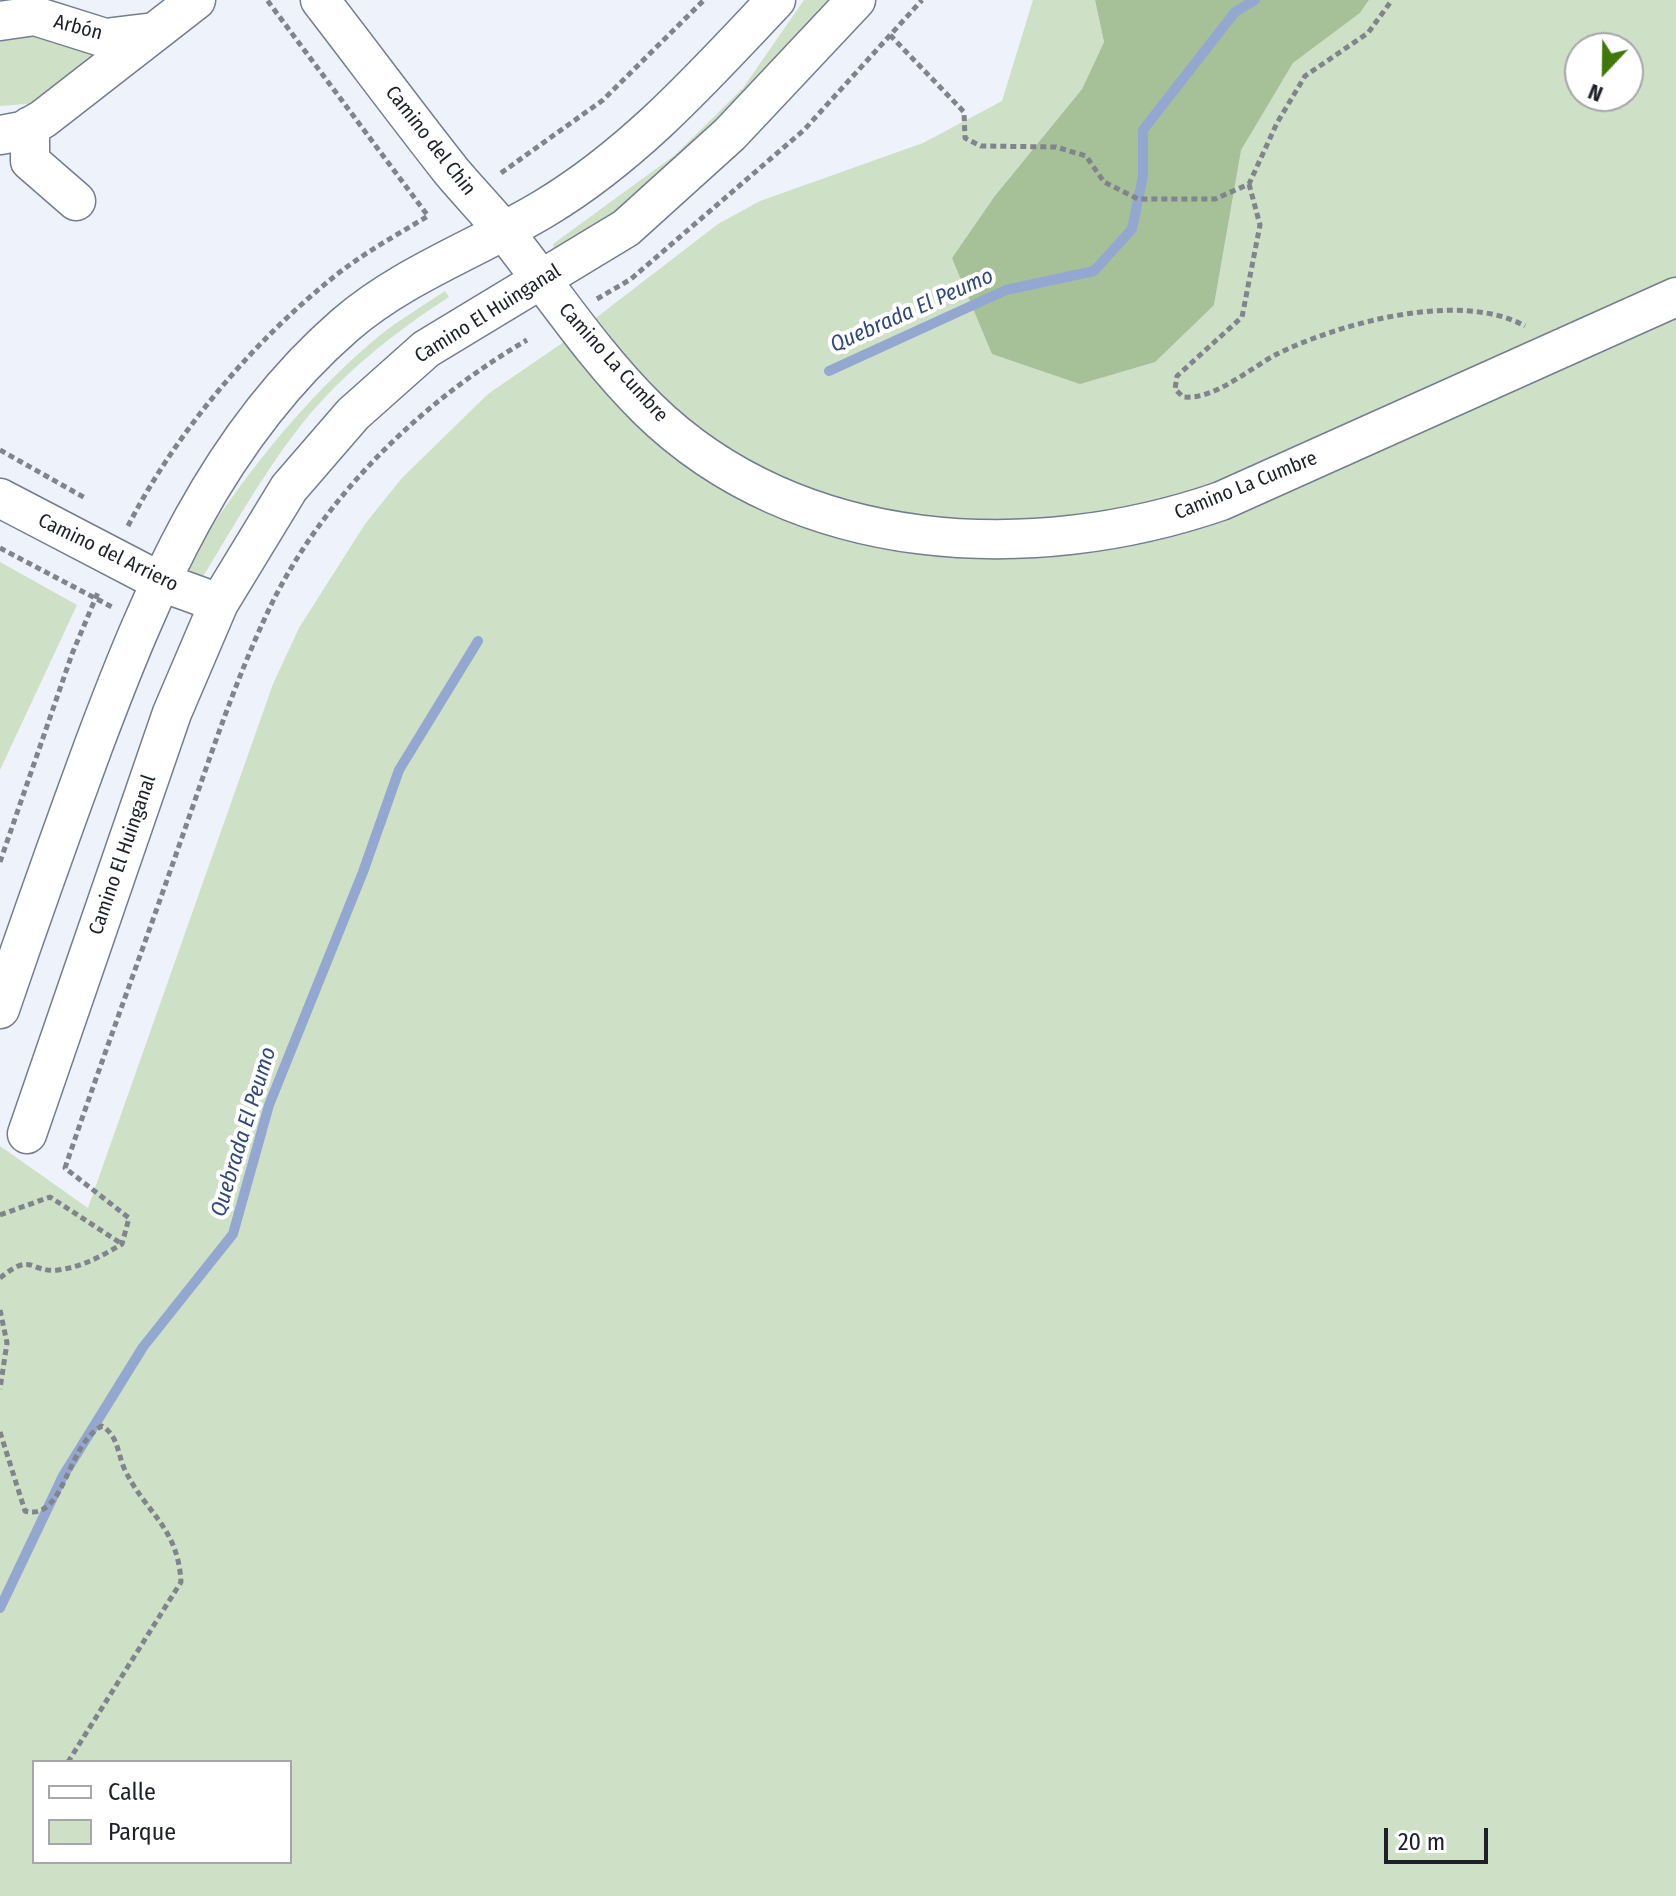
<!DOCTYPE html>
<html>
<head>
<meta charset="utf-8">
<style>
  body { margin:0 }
  #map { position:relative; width:1676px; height:1896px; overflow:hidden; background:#eef2fb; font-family:"Fira Sans Condensed",sans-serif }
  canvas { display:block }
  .legend { position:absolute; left:32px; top:1760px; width:260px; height:104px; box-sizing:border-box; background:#fff; border:2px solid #a5a6a9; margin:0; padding:10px 14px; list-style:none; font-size:24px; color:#1d2028 }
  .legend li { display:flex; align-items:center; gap:16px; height:40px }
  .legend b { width:40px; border:2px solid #a5a6a9 }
  .north { position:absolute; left:1564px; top:32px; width:80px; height:80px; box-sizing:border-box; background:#fff; border:2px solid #a5a6a9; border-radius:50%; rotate:202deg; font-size:22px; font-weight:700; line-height:32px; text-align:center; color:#1d2028 }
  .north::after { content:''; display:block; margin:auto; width:28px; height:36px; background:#3f780b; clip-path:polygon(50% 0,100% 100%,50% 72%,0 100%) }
  .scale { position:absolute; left:1384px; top:1828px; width:104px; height:36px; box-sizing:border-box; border:4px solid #1d2028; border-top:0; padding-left:10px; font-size:24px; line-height:28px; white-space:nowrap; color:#1d2028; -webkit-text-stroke:6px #fff; paint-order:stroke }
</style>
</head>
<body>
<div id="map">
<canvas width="1676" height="1896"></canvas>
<ul class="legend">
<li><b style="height:10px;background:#fff"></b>Calle</li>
<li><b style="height:22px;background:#cee0c5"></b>Parque</li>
</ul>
<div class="north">N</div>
<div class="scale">20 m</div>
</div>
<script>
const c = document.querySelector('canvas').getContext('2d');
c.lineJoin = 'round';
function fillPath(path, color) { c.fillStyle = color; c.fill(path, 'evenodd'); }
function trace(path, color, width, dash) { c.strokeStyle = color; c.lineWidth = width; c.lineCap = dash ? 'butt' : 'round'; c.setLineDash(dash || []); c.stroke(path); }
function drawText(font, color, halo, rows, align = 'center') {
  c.font = font + ' "Fira Sans Condensed",sans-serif'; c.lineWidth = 8; c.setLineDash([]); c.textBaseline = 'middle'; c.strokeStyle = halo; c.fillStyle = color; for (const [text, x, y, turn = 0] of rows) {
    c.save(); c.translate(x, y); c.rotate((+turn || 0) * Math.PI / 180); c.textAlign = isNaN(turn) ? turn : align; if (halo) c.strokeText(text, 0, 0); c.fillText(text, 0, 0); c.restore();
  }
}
fillPath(new Path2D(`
  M804,0H832L698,144L637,200L554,254L553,244L675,155L743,88Z
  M1033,0H1095L1104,42L1082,89L994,197L952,258L1214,305L1240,150L1293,63L1360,13L1369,0H1676V1896H0V1146L88,1208L273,684L299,628L365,524L402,478L488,394L571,337L718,224L760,201L923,143L1002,101ZM1580,48H1628V96H1580ZM34,1762H290V1862H34Z
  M27,27L96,54L39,103L0,106V42Z
  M445,291L449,297C392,334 340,375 298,429C262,475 233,528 202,578L185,567C240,481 300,402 379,336C399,320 423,306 445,291Z
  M0,562L77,605L0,770Z`), '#cee0c5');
fillPath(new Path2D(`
  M1095,0H1369L1360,13L1293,63L1241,150L1214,305L1155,362L1080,384L992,354L952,258L994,197L1082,89L1104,42Z`), '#a6c097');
trace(new Path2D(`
  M829,371L1006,290L1094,271L1132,229L1143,176V130L1235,12L1255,0
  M0,1608L63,1476L143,1347L233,1234L269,1105L363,872L399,770L478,641`), '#94a7d0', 10);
const street = new Path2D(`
  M320,0C364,57 407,115 452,172C469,192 487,211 504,231C551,290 594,356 648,409C798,556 1033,566 1221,501L1676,297
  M0,21L35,16L105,38L154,32
  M30,126V161L76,201
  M0,135L22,131L43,119L196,0
  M0,498L161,582L219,603
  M0,1009C30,921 61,834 93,747C152,590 216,437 345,325C404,274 479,248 545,208C635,154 705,75 776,0
  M27,1134L172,713L219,603L289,488L353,414L426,349L626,228L730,134L856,0`);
trace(street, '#737d90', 41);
trace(new Path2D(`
  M890,35L964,112L965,138L981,146L1056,147L1086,156L1104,182L1138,199H1215L1249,184L1277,123L1305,76L1368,33L1392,0
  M501,173L603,100L704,0
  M1249,184L1260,225L1242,317L1177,376L1175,389L1183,397C1215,400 1250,368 1277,354C1340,323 1460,290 1525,326
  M597,299L631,279L804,130L922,0
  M0,450L87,499
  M128,526C175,434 250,345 330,280C360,255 395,236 428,216L267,0
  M0,548L112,607
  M0,862L72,654L99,590
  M0,1215L50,1197L122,1244
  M0,1278C33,1251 29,1273 58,1270C82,1267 102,1256 122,1244L129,1218L65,1168C102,1059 142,952 180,843C209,761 235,679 273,601C327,493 424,400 527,340
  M0,1310L7,1343L0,1389
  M0,1432L25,1511C65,1522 66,1445 102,1426C118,1436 117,1451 124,1468C145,1513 178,1526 181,1582L68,1762`), '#80848c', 5, [6, 4]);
trace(street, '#fff', 38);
drawText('20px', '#1d2028', '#fff', [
  ["Arbón",78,28,15],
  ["Camino del Chin",430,141,52],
  ["Camino El Huinganal",488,314,-32],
  ["Camino La Cumbre",613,363,48],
  ["Camino La Cumbre",1246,486,-22],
  ["Camino del Arriero",108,553,26],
  ["Camino El Huinganal",123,855,-71]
]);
drawText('italic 22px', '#31487d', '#fff', [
  ["Quebrada El Peumo",912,311,-24],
  ["Quebrada El Peumo",244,1132,-73]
]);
</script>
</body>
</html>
